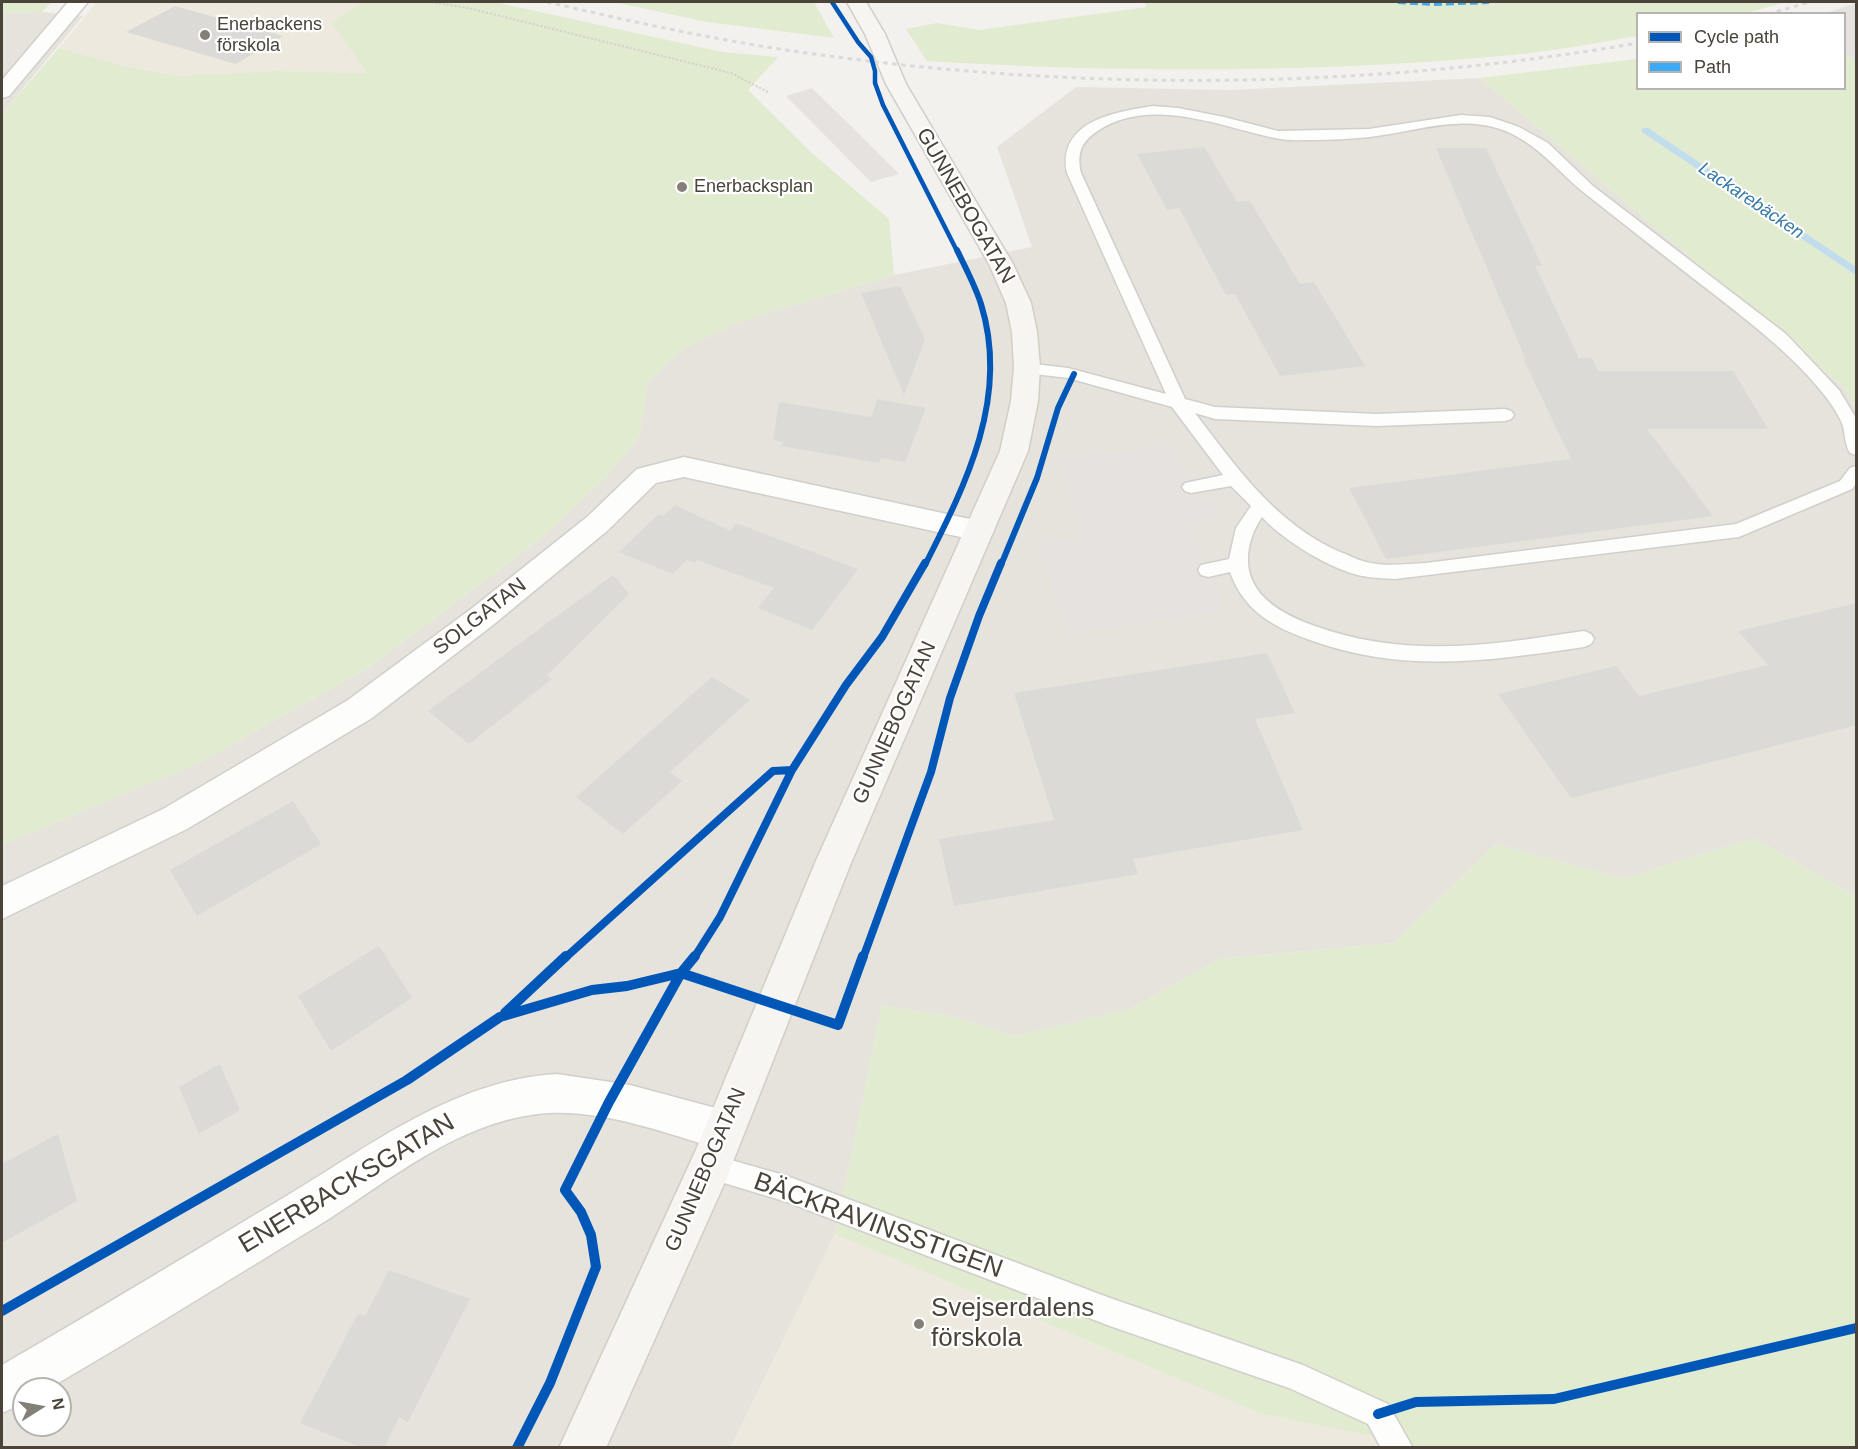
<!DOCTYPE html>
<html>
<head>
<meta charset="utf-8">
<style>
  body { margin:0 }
  #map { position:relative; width:1858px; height:1449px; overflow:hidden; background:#f3f1ee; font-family:Helvetica,sans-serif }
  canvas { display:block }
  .frame { position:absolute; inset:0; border:3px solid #494339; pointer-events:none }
  .legend { position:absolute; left:1636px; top:12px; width:210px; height:78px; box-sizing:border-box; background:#fff; border:2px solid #b6b4b0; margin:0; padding:8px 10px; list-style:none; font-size:18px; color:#494339 }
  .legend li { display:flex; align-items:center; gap:12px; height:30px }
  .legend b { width:30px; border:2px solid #b6b4b0 }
  .north { position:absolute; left:12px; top:1377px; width:60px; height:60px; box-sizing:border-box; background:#fff; border:2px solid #b6b4b0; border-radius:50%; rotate:79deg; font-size:16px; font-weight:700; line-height:24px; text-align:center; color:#494339 }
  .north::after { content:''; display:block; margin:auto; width:21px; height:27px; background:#848078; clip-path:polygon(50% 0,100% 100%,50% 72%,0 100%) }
</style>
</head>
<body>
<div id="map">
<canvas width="1858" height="1449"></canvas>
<div class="frame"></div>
<ul class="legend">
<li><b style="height:8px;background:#0057b8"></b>Cycle path</li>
<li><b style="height:8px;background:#3fa9f5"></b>Path</li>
</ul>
<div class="north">N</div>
</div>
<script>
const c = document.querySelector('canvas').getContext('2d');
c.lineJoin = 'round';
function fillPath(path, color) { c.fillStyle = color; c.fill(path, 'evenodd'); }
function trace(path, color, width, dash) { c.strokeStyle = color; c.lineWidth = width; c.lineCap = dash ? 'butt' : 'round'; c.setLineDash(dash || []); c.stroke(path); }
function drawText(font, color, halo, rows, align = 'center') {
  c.font = font + ' Helvetica,sans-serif'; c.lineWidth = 4.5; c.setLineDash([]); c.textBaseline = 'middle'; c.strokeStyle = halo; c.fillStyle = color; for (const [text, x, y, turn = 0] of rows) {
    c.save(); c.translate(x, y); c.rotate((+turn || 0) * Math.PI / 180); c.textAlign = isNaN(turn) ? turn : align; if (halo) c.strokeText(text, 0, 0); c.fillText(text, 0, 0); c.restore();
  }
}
fillPath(new Path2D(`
  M42,12L83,16L2,114V13Z
  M1480,78L1845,389L1856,410V897L1754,838L1623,879L1496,844L1394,943L1220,959L1130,1009L1016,1036L950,1016L882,1006L835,1234L731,1447L2,1448V845L203,761L371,666L539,540L604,479L639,437L648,382L683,349L739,322L894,275L1032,247L997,147L1076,87L1230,90ZM24,1389H60V1425H24Z`), '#e6e3dc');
fillPath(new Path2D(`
  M97,2H363L331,22L368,73L277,71L178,76L124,66L59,48Z
  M835,1234L1259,1413L1425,1447L731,1448Z`), '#ede9de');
fillPath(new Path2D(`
  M2,2H52L42,12L2,13Z
  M363,2H495L722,52L778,57L748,90L813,154L889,219L894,275L739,322L683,349L648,382L639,437L604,479L539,540L371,666L203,761L2,845V114L59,48L124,66L178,76L277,71L367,73L331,22Z
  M613,2H814L834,38L707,22Z
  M1144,2H1786L1746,13L1638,14L1637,36C1596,43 1554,51 1512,55C1317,73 1122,73 927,61L906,29L937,23L979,30L1147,7Z
  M1845,52L1856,62V410L1845,389L1480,78L1637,59L1638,88H1844Z
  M1754,838L1856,897V1447H1425L1259,1413L835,1234L882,1006L950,1016L1016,1036L1130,1009L1220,959L1394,943L1496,844L1623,879Z`), '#e0ebd0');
fillPath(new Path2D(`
  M1856,3V62L1845,52L1844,14L1826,13Z
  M812,88L856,131L899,174L871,182L786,96Z
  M1171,446L1195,499L1211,498L1220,519L1084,537L1057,459Z
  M1188,525L1225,611L1068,633L1039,544Z`), '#e5e2df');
fillPath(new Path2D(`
  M1642,128H1648L1856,267V275L1642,132Z`), '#c1dced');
fillPath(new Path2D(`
  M175,6L283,36L236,64L126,32Z
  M1204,147L1237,202L1250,201L1300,284L1314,282L1365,366L1280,376L1235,294L1226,295L1179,208L1167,210L1137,154Z
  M1436,148H1486L1542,266H1535L1579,358H1592L1598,371H1733L1768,429H1647L1713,516L1386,559L1349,488L1571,459L1524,360H1526Z
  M900,286L925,339L904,395L861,293Z
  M877,399L926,408L905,462L881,458L879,463L781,446L783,442L773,440L779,402L871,417Z
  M675,505L731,531L736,523L858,569L812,630L758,608L774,588L697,560L695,563L687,560L673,574L619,552L659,514L663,516Z
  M613,575L629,594L547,675L552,679L469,744L428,711Z
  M1857,603V725L1571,798L1498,694L1616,666L1639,696L1768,665L1738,631Z
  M1267,653L1295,713L1255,719L1303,830L1133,859L1138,874L954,906L939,839L1054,820L1014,693Z
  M712,677L750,700L670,772L682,781L623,834L576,797Z
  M293,801L321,844L197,916L170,870Z
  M379,946L412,998L331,1051L298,996Z
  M220,1064L240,1110L199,1134L179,1087Z
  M58,1134L77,1201L2,1243V1164Z
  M389,1270L470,1299L408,1422L399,1417L384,1448H363L300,1423L358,1314L365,1316Z`), '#dcdad6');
const lane = new Path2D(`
  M1153,106L1178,108L1224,117L1278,131L1369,129L1461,115L1490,117L1519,127L1548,143L1593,186L1786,334L1839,390L1856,418V455L1850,453C1845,445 1845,435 1843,426C1840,417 1832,405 1826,397C1794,356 1752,324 1711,292C1669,260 1628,227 1587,195C1559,173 1543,149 1510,133C1465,112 1415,132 1370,137C1351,139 1331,140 1313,140C1301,140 1286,141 1275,138C1218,126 1149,95 1096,132C1080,143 1077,155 1081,173L1185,399L1215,407L1377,414L1505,409L1511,411L1514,415L1511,419L1505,421L1377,426L1215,419L1195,413C1236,467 1276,524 1340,552C1349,555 1357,560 1366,562C1385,567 1406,564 1426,563L1736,524L1840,481L1850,468L1856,466V484L1852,489L1739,537L1395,579C1384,578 1373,578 1362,576C1330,569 1284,541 1262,517C1249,536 1243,561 1253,582C1264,605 1292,618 1315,626C1406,659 1491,645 1584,631L1591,634L1594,639L1591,644L1584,647C1489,661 1403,674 1310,640C1273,627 1244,611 1230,572L1208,577L1201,575L1198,570L1201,565L1229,559L1236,528L1251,506L1231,486L1191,493L1185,491L1182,487L1185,483L1223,475L1172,407L1068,378L1026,373L1020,372L1018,368L1020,364L1026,363L1068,368L1166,394L1067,173C1057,121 1115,112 1153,106Z
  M710,1154L787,1176L1110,1298L1303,1365L1388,1404L1413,1448H1381L1368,1424L1289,1388L1110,1326L787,1202L701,1176L697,1167L701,1158Z`);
const street = new Path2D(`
  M68,2H88L9,96L2,98V80Z
  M684,457L979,521L989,524L994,531L989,538L979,541L684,477L656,483L607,531L493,625L372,718L187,829L2,919V886L163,809L348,700L471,609L587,517L637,469Z
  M557,1074L630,1085L723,1110L737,1116L743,1130L737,1144L723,1150C664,1133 599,1107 537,1114C456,1124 390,1180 324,1222C232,1278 141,1335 48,1389H24V1403L2,1413V1365C96,1311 189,1254 283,1198C369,1147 453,1080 557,1074Z`);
const secondary = new Path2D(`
  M847,2H866L885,34L906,84L1013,264L1031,303L1037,332L1040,367L1038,401L1028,451L851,863L725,1182L606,1448H559L695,1152L815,863L1000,451L1011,401L1014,367L1012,332L1006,303L989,264L886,84L865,34Z`);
trace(lane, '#d1cfcb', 3);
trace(street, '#d1cfcb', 3);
trace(secondary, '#d2cec5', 3);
trace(new Path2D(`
  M431,2L468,8L731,73L768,92`), '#d3d1cc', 2, [2, 2]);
fillPath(lane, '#fdfdfc');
fillPath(street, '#fdfdfc');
fillPath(secondary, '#f7f5f1');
trace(new Path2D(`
  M547,2C633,22 720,41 807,53C1081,92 1366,90 1638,43
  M1768,14L1810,2`), '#dadada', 3, [4.5, 4.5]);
trace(new Path2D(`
  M1398,2L1433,4L1489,2`), '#3fa9f5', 4, [8, 4]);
trace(new Path2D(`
  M832,2L858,42L871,57L875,71V83L883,105L957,251`), '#0057b8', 4.5);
trace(new Path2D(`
  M925,565C966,484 1010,397 981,304C975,285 965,267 957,250
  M1001,565L1037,478L1058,408L1074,374`), '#0057b8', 6);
trace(new Path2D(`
  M565,958L773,771L792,770
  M694,958L720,917L792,770L846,685L882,637L925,563
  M863,958L931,772L950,698L979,616L1001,563`), '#0057b8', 8);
trace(new Path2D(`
  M505,1013L566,956
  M2,1311L407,1080L500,1017L592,990L627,986L681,973L838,1025L863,956
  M1378,1414L1416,1402L1554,1399L1856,1328
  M517,1448L550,1383L596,1267L591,1235L581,1212L565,1190L609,1102L681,973L695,956`), '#0057b8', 10);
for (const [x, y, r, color] of [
  [205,35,6,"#848078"],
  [682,187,6,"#848078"],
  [919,1324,6,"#848078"]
]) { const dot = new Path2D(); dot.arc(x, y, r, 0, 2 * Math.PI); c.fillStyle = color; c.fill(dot); trace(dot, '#fff', 2); }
drawText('18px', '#494339', '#fff', [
  ["Enerbackens",217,25],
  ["förskola",217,46],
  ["Enerbacksplan",694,187]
], 'left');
drawText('italic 18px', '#3578a8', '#fff', [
  ["Lackarebäcken",1751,201,34]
]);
drawText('21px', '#494339', '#fff', [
  ["GUNNEBOGATAN",965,206,60],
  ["SOLGATAN",480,617,-38],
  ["GUNNEBOGATAN",895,723,-66],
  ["GUNNEBOGATAN",706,1170,-67]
]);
drawText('26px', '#494339', '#fff', [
  ["ENERBACKSGATAN",347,1184,-31],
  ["BÄCKRAVINSSTIGEN",878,1226,20]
]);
drawText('26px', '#494339', '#fff', [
  ["Svejserdalens",931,1309],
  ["förskola",931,1339]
], 'left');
</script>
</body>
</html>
